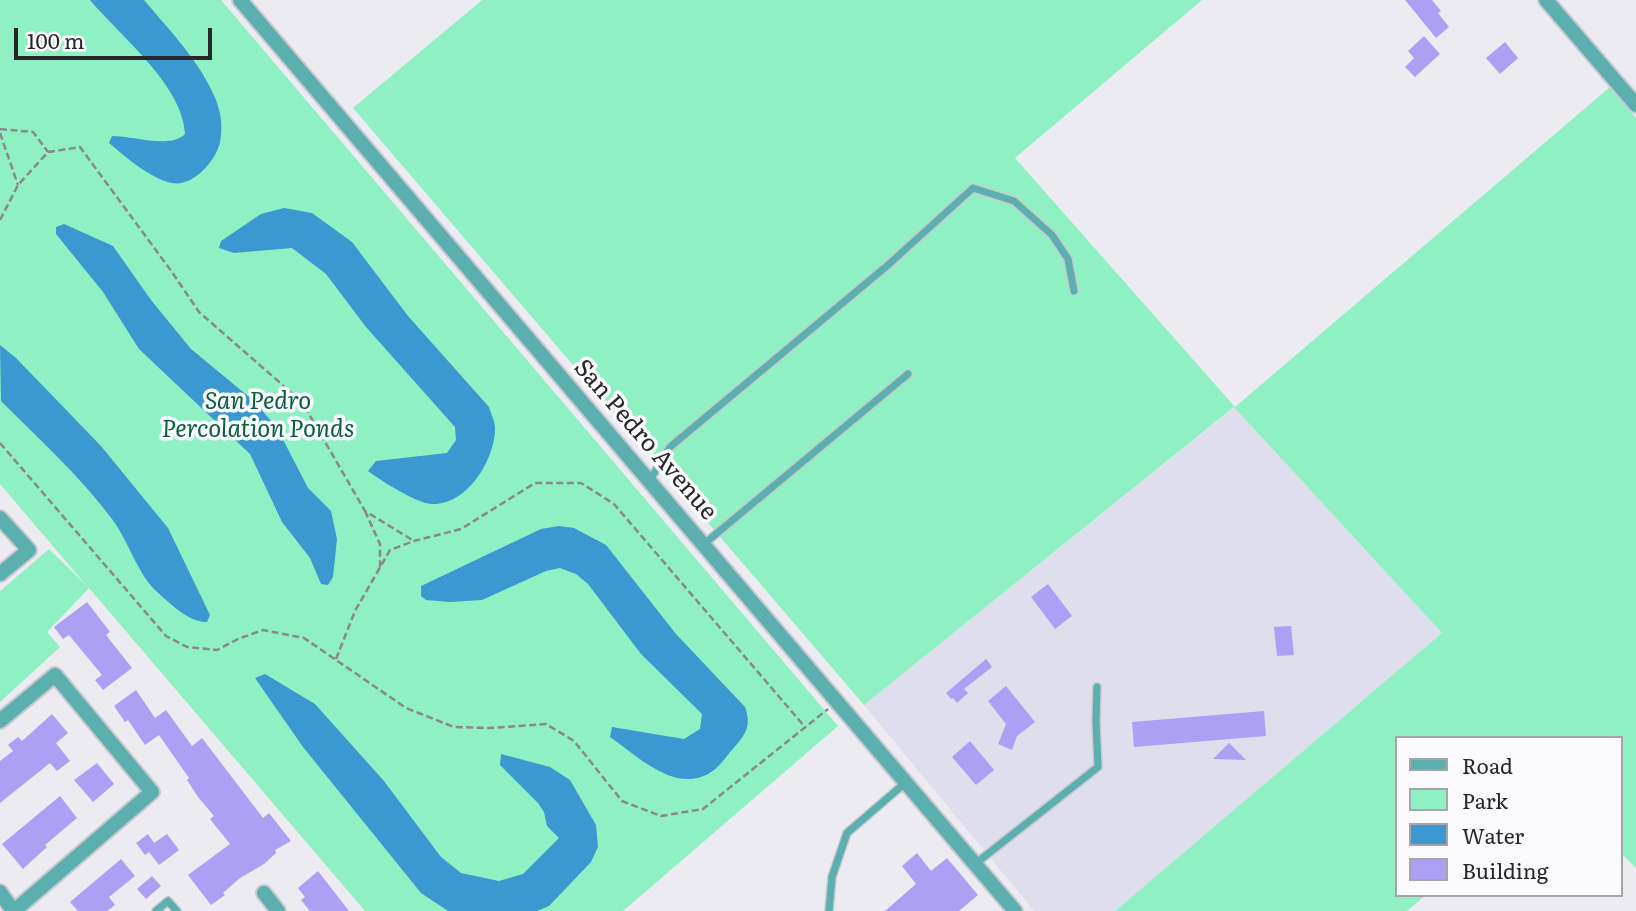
<!DOCTYPE html>
<html>
<head>
<meta charset="utf-8">
<style>
  body { margin:0 }
  #map { position:relative; width:1636px; height:911px; overflow:hidden; background:#ecebf2; font-family:Literata,serif }
  canvas { display:block }
  .legend { position:absolute; left:1395px; top:736px; width:228px; height:161px; box-sizing:border-box; background:#f9f9fe; border:2px solid #a5a5a9; margin:0; padding:9px 12px; list-style:none; font-size:21px; color:#27272a }
  .legend li { display:flex; align-items:center; gap:14px; height:35px }
  .legend b { width:35px; border:2px solid #a5a5a9 }
  .scale { position:absolute; left:14px; top:28px; width:198px; height:32px; box-sizing:border-box; border:4px solid #27272a; border-top:0; padding-left:9px; font-size:21px; line-height:24px; white-space:nowrap; color:#27272a; -webkit-text-stroke:5px #f9f9fe; paint-order:stroke }
</style>
</head>
<body>
<div id="map">
<canvas width="1636" height="911"></canvas>
<ul class="legend">
<li><b style="height:9px;background:#5cafaf"></b>Road</li>
<li><b style="height:19px;background:#8ff1c3"></b>Park</li>
<li><b style="height:19px;background:#3b98d1"></b>Water</li>
<li><b style="height:19px;background:#aca0f5"></b>Building</li>
</ul>
<div class="scale">100 m</div>
</div>
<script>
const c = document.querySelector('canvas').getContext('2d');
c.lineJoin = 'round';
function fillPath(path, color) { c.fillStyle = color; c.fill(path, 'evenodd'); }
function trace(path, color, width, dash) { c.strokeStyle = color; c.lineWidth = width; c.lineCap = dash ? 'butt' : 'round'; c.setLineDash(dash || []); c.stroke(path); }
function drawText(font, color, halo, rows, align = 'center') {
  c.font = font + ' Literata,serif'; c.lineWidth = 7; c.setLineDash([]); c.textBaseline = 'middle'; c.strokeStyle = halo; c.fillStyle = color; for (const [text, x, y, turn = 0] of rows) {
    c.save(); c.translate(x, y); c.rotate((+turn || 0) * Math.PI / 180); c.textAlign = isNaN(turn) ? turn : align; if (halo) c.strokeText(text, 0, 0); c.fillText(text, 0, 0); c.restore();
  }
}
fillPath(new Path2D(`
  M1235,407L1442,633L1115,911H1034L864,705Z`), '#dfdeec');
fillPath(new Path2D(`
  M0,0H221L838,726L623,911H365L89,588L47,632L60,647L0,702V591L49,549L86,585L0,484Z
  M482,0H1202L1015,158L1235,407L1610,87L1636,118V868L1620,852V738H1396V895H1426L1407,911H1115L1442,633L1234,407L864,705L353,108Z`), '#8ff1c3');
fillPath(new Path2D(`
  M90,0H144C170,31 200,61 216,100C221,113 223,127 220,142C216,161 193,187 172,183C149,178 126,157 109,143L112,136C134,136 170,149 185,134C183,85 120,36 90,0Z
  M284,208L312,213L352,242L408,316L489,407C491,414 495,421 495,428C495,460 467,506 431,504C416,503 380,480 368,471L376,461L447,453L456,440L455,427L366,327L326,274L292,248L234,253L219,248L221,241L261,214Z
  M64,224L113,246L151,300L191,349L254,401L277,428L308,488L331,511L337,539L333,577L328,585L321,584L310,558L282,522L250,454L139,349L103,292L56,234V227Z
  M0,345L16,358L101,446L168,528L210,615L207,622C189,623 167,601 154,589C136,570 128,540 112,519C80,476 39,439 1,401Z
  M559,526L574,528L606,545L676,634L745,707C752,727 745,735 732,750C726,756 721,765 714,770C678,797 639,757 610,737L612,727L684,739L700,729L702,714L641,654L588,584L576,574L560,568L546,571L482,600L450,602L426,600L421,596V586L541,529Z
  M265,674L315,704L384,781L441,857L461,873L499,881L523,874L559,838L547,826L544,812L538,803L500,765L501,754L550,767L570,780L596,825L598,847L591,862L549,906L537,911H448L421,893L303,747L255,678Z`), '#3b98d1');
fillPath(new Path2D(`
  M1405,0H1432L1441,11L1438,13L1449,27L1436,38Z
  M1424,36L1440,54L1415,77L1405,67L1414,58L1408,51Z
  M1505,42L1518,58L1500,74L1486,58Z
  M1048,584L1072,616L1055,629L1031,597Z
  M87,602L110,632L106,635L132,668L103,690L95,680L102,675L69,635L63,639L54,627Z
  M1291,626L1294,655L1277,656L1274,627Z
  M986,659L992,667L964,689L968,693L957,703L953,698L951,699L946,693Z
  M1006,686L1035,722L1017,736L1012,750L998,744L1006,724L988,701Z
  M136,690L155,718L166,710L192,746L202,738L263,818L269,813L291,841L275,850L276,853L264,864L240,878L223,893L225,895L211,905L188,875L230,844L210,819L214,816L198,797L187,780L189,778L159,735L145,745L128,720L125,722L114,706Z
  M1264,711L1266,736L1134,747L1132,722Z
  M52,714L68,733L56,743L70,761L57,771L50,763L0,803V761L13,751L8,745L18,737L22,741Z
  M970,741L994,770L976,785L952,757Z
  M1229,743L1246,760L1213,759Z
  M97,763L114,784L93,802L74,780Z
  M60,796L77,818L45,845L47,847L23,869L2,844Z
  M148,834L154,843L167,834L179,850L159,865L149,852L145,855L136,843Z
  M917,853L931,871L947,858L978,895L959,911H885L916,884L902,866Z
  M121,859L135,876L109,897L115,905L107,911H78L70,902Z
  M318,871L349,911H310L301,900L305,897L298,888Z
  M152,876L161,886L146,899L137,889Z`), '#aca0f5');
const lane = new Path2D(`
  M650,480L670,447L888,265L973,188L1014,201L1052,235L1068,259L1074,291
  M704,544L908,374
  M975,864L1098,767L1096,720L1097,687
  M156,911L168,901L177,911
  M829,911L832,877L847,833L905,783`);
const street = new Path2D(`
  M240,0L1015,911
  M1546,0L1636,105
  M0,518L29,550L0,574
  M0,721L55,675L152,792L14,911
  M0,892L13,911
  M264,893L278,911`);
trace(lane, '#c9c8ce', 10);
trace(street, '#c9c8ce', 18);
trace(new Path2D(`
  M0,129L33,132L48,152
  M0,133L18,185
  M0,220L18,185L48,152L80,147L172,272L199,312L302,402L365,511L414,541
  M0,443L166,636L187,647L217,650L238,639L263,630L304,638L406,708L454,727L489,728L546,724L574,741L622,801L661,816L703,809L828,709
  M365,511L380,544V568
  M336,659L355,611L390,550L414,541L461,529L535,483H581L614,504L805,727`), '#89888d', 2.5, [7, 3.5]);
trace(lane, '#5cafaf', 7);
trace(street, '#5cafaf', 14);
drawText('italic 24px', '#0b6042', '#f9f9fe', [
  ["San Pedro",258,402],
  ["Percolation Ponds",258,430]
]);
drawText('24px', '#27272a', '#f9f9fe', [
  ["San Pedro Avenue",645,440,49]
]);
</script>
</body>
</html>
